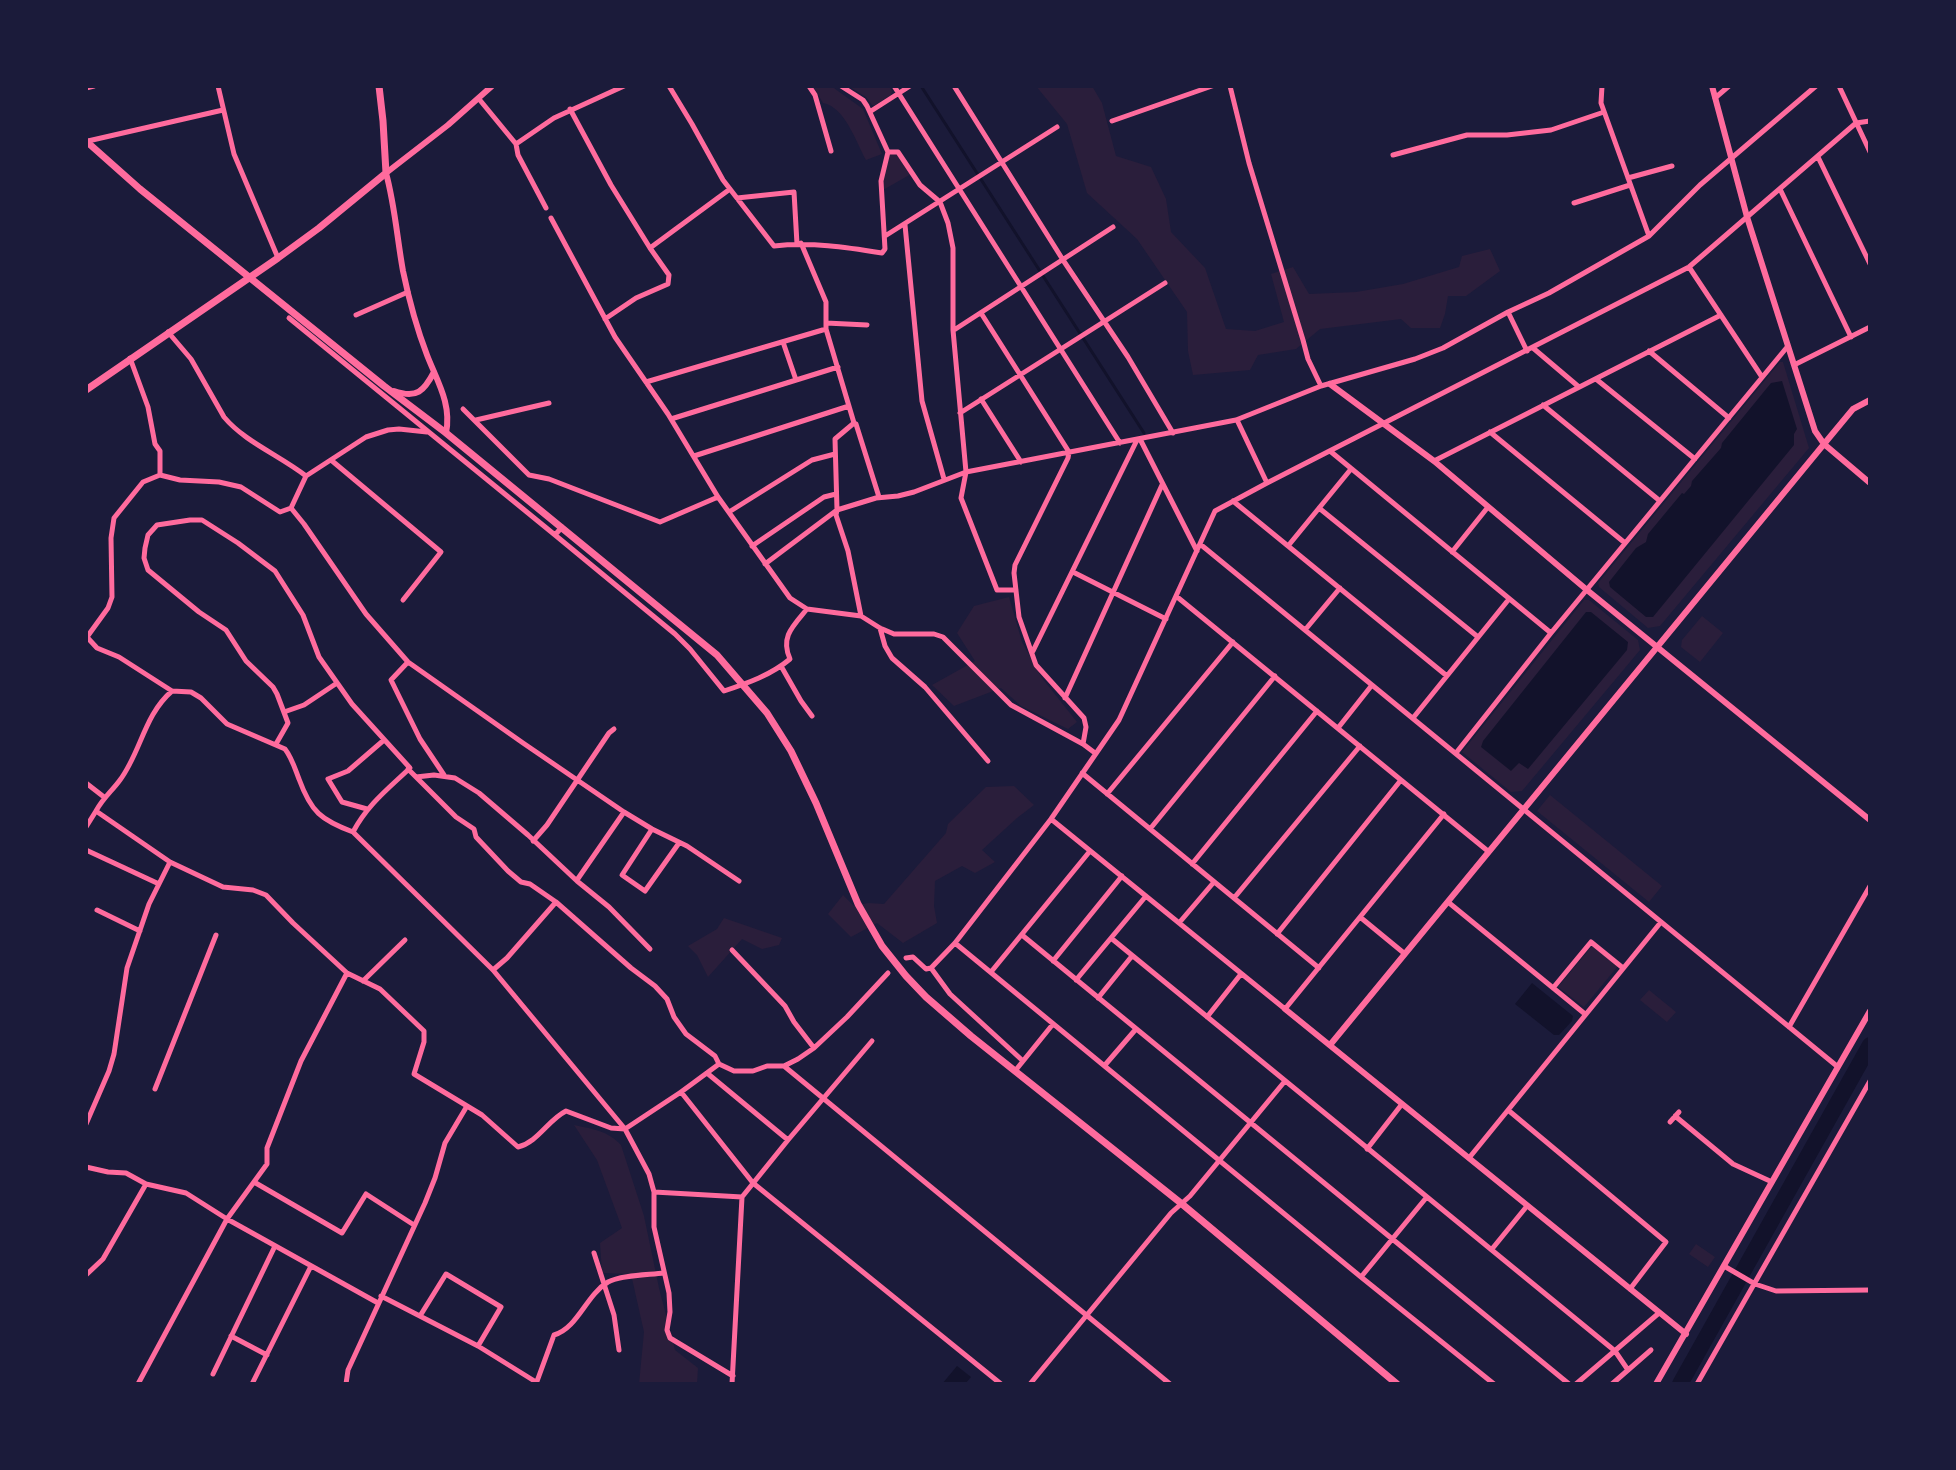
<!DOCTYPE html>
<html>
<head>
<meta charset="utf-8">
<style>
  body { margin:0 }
  #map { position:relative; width:1956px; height:1470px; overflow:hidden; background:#1b1b3a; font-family:"Crimson Pro",serif }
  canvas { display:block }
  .frame { position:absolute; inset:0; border:88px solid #1b1b3a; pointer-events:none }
</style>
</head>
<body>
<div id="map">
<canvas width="1956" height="1470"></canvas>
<div class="frame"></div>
</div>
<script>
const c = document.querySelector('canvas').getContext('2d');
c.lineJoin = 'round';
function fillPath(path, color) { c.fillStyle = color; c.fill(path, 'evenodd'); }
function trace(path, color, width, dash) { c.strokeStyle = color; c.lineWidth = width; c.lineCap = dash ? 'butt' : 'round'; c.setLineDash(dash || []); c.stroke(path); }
fillPath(new Path2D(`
  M813,86H831L863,109L882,154L866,160C856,142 845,107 823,103Z
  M848,86H889L892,91L891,95L875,105H872L866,97Z
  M1036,86H1092L1102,103L1116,156L1151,167L1166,199L1171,232L1205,268L1226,329L1255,331L1284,322L1271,274L1293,267L1309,294L1356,292L1403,284L1459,267L1462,256L1490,249L1500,271L1466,296H1448L1445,314L1440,328H1411L1401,319L1320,329L1296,349L1258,355L1250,370L1193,375L1188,351L1187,312L1137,239L1087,193L1067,124Z
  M889,154H897L911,174L883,190V181Z
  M1780,362H1783L1809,448L1660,626L1648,628L1599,587L1598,583Z
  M1009,597L1022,642L1042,678L1077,722L1068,729L1021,706L1001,688L954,706L932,685L975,661L957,633L974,606Z
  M1584,600H1589L1638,640L1640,650L1522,791L1511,792L1462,752Z
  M1702,616L1723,633L1700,662L1681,647L1682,640Z
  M1014,786L1034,805L1017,818L982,850L995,862L975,873L962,866L935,881L934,906L937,923L903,943L877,923L851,937L828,914L843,895L854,906L868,903L884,904L946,833L948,824L986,787Z
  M1550,795L1662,886L1649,902L1537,811Z
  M724,918L782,938L779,945L762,949L742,939L708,977L697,955L688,946L717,929Z
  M1592,946L1618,966L1584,1007L1558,987Z
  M1649,990L1676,1012L1667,1022L1640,1000Z
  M574,1125C593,1129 608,1131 621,1145L644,1216L659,1288L675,1350L698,1368L697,1384H639L644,1332L631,1274L602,1273L600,1243L622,1228L597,1160Z
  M1696,1244L1715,1257L1708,1267L1689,1254Z`), '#2a1e3b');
fillPath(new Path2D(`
  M1782,381L1797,429L1794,434V445L1653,617H1646L1610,587L1609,582L1636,548L1646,542L1648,534L1682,493L1684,494L1691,486L1692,481L1721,448L1722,443L1771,383Z
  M1586,612H1591L1628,642L1627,650L1528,769L1519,763L1511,771L1481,747L1483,741Z
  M1532,983L1573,1016L1572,1021L1559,1035H1554L1515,1004Z
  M957,1366L971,1377L965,1384H942Z`), '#12122b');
trace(new Path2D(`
  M921,86L1144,433`), '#12122b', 3);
trace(new Path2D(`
  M1680,1384L1870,1045`), '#12122b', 16);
trace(new Path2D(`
  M218,86L234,154L278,258
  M669,86L692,124L723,180L774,246C811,242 845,247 882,253L885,249L881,181L888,152
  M809,86L815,95L831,151
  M841,86L863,100L867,106L888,152H898L920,185L940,202L948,223L953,248V330L966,472L961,498L997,590H1016
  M894,86L1120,443
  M954,86L1063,260L1128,357L1173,433
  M1230,86L1249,163L1303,340L1308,359L1321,386
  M1602,86L1601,103L1649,236L1700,185L1816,86
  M1839,86L1870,152
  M86,88L94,86
  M1715,98L1729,86
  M479,99L516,144L518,155L546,208
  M570,109L611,185L650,248L730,189
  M871,111L910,86
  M1112,121L1212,86
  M88,141L223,110
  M516,144L554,118L624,86
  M1393,155L1467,135H1507L1551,130L1604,112
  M1818,157L1870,264
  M1628,178L1672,166
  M1780,189L1851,337
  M737,198L794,192L797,244
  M1574,203L1630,185
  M551,218L615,337L668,414L718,497L790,598L807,609L861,616L880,628L894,634H934L943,637L1011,705L1083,744L1095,753
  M905,225L922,401L944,479
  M885,236L1057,127
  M1689,267L1762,377
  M1508,312L1527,351
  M981,313L1069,452L1068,458L1015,565L1014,573L1019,617L1036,665L1084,718L1086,727L1083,744
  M356,315L408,292
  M289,318L555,535L562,527
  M605,319L636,298L668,284L669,275L650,248
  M826,323L867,325
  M954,330L1113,227
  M168,332L191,359L224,417C245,442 279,455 306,476
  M783,342L796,380
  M1533,348L1579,387
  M1649,351L1729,418
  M130,358L148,407L155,444L160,451V475
  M1794,365L1870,327
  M1596,379L1695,459
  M646,382L826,329
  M981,399L1021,462
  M1543,405L1660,501
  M463,409L529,475L549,479L660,522L718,497
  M960,413L1165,283
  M671,419L838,367
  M476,420L549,403
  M1237,420L1267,483
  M854,423L856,424L879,497
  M1490,432L1625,543
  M1140,439L1197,551
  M1330,451L1551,633
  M694,456L849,406
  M331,460L441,552L403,600
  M1434,461L1721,315
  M1233,501L1447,676
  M291,508L304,524L366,614L408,662L523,743L624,812L652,829L687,846L739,881
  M291,508L306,476L366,437L388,430L399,429L427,432
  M1319,508L1478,637
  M729,512L812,460L835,454
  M555,535L675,634L690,649L724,691C748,683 771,675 790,659C780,637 793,626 807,609
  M1200,544L1838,1067
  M752,546L824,497L836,494
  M1288,546L1351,469
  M1452,552L1488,507
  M765,564L837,510L835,439L854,423L826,329V302L801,243
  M1073,572L1166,619
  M1176,596L1489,852
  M861,616L848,551L836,515L837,510L876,498L898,496L914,492L966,472L1236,420L1321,386L1415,359L1443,348L1508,312L1549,293L1649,236
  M880,628L885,646L892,658L925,687L988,761
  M1305,630L1340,588
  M86,636L97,648L119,657L172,691L191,692L201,698L227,724L285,749C292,758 295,769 299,779C311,812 321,820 353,832L493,970L625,1129L649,1174L654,1192V1227L669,1293L670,1312L667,1330L670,1338L733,1376
  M87,637L108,608L112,597L111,538L114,518L143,482L160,475L180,480L219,482L241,487L280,512L291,508
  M1033,651L1137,440
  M408,662L391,680L420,739L444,775
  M781,666L801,701L812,716
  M172,691C144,715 141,752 120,780C112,791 103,798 96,811L170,862L223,887L253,890L266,895L293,923L347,973L380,989L424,1031V1042L414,1074L482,1115L518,1147C538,1142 548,1120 566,1111L611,1128L625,1129L681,1092L719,1064
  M1065,698L1162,485
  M284,712L304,705L337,683
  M1413,718L1509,599
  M1338,728L1372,685
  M276,744L288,723L277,694L273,687L246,661L226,630L199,612L148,570L144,558L145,548L148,535L157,525L190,520H202L238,543L275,571L303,615L319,657L352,704L410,768C388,789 368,804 353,832
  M1456,753L1551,633L1788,346
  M408,769L456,817L474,829L476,837L508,871L521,882L530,884L556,902L631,968L655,986L667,999L674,1017L686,1034L715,1056L719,1064L734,1071H753L767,1066H784L798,1059L814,1048L847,1017L888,973
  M1082,773L1319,968
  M416,777L434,775L455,778L479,793L528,835L577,881L609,907L650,949
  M86,783L104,797
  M1107,794L1233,642
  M367,809L342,802L328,779L348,771L384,740
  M1051,819L1285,1009L1444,814
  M86,827L96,811
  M652,829L622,875L645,891L679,843
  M1150,829L1275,676
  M533,841L547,825L609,733L614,729
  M86,850L159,884
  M1192,864L1317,711
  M577,880L624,812
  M1234,898L1360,746
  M1448,902L1585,1014
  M97,910L140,931
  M1360,917L1405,954
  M1179,923L1214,882
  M1277,934L1401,780
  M1022,935L1569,1384
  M1111,938L1615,1351L1628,1370
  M955,943L1361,1277L1494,1384
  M732,950L785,1006L794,1022L814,1048
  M906,958L913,957L926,969L931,968L955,943L1051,819L1119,720L1215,511L1267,483L1689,267L1856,123L1870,121
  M1053,961L1122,876
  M931,968L950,994L1023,1061
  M493,970L507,958L556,902
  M991,972L1090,851
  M1076,980L1146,896
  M363,981L405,940
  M1553,988L1591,942L1623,968
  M1098,998L1132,956
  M1207,1017L1241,974
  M1789,1027L1870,886
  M1105,1065L1136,1029
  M784,1066L1170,1384
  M1015,1071L1053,1024
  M707,1073L788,1140
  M155,1089L216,935
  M681,1092L753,1183L1001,1384
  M1508,1110L1666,1242L1630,1289
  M1675,1116L1733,1164L1772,1182
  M1670,1122L1679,1112
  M86,1124L109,1071L114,1054L127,968L149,904L170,862
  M1367,1149L1402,1104
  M1469,1158L1661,922
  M86,1167L108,1172L126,1173L146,1184L186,1193L227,1219L378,1303
  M254,1182L342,1233L366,1194L414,1225
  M654,1192L742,1197
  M1492,1249L1527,1206
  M594,1253L614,1315L619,1350
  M1724,1266L1755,1284L1776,1291L1870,1290
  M86,1275L103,1259L146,1184
  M1361,1277L1426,1198
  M381,1296L478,1346L536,1382
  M420,1316L446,1274L501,1307L478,1346
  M231,1336L267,1355
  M213,1374L275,1246
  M138,1384L227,1219L267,1164V1148L301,1061L347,973
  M252,1384L311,1266
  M346,1384L348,1370L425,1203L435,1178L445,1143L467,1106
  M536,1384L554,1335C578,1328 586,1295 608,1282C621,1275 649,1275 664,1273
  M732,1384L742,1197L788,1140L872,1041
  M1030,1384L1171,1213L1190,1196L1285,1081
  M1576,1384L1659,1313
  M1612,1384L1651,1350
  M1697,1384L1870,1081`), '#ff6b9d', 5);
trace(new Path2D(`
  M1712,86L1747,217L1815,431L1824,444L1870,483
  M1330,384L1434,461L1587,590L1870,820
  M394,391C417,399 424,391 434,372
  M446,433C452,404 437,381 427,355C417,329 409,300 403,271C397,238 395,206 386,173L448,125L492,86
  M1285,1009L1686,1334
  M1330,1045L1824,444L1853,409L1870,400
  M1656,1384L1870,1011`), '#ff6b9d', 6);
trace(new Path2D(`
  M86,141L140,189L384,386L446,433L717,655L767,713L791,751L816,803L858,904L882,946L906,976L926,997L971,1036L1182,1204L1397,1384`), '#ff6b9d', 7);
trace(new Path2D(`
  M86,390L278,258L319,228L386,173L383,121L379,86`), '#ff6b9d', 7);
</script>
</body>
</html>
